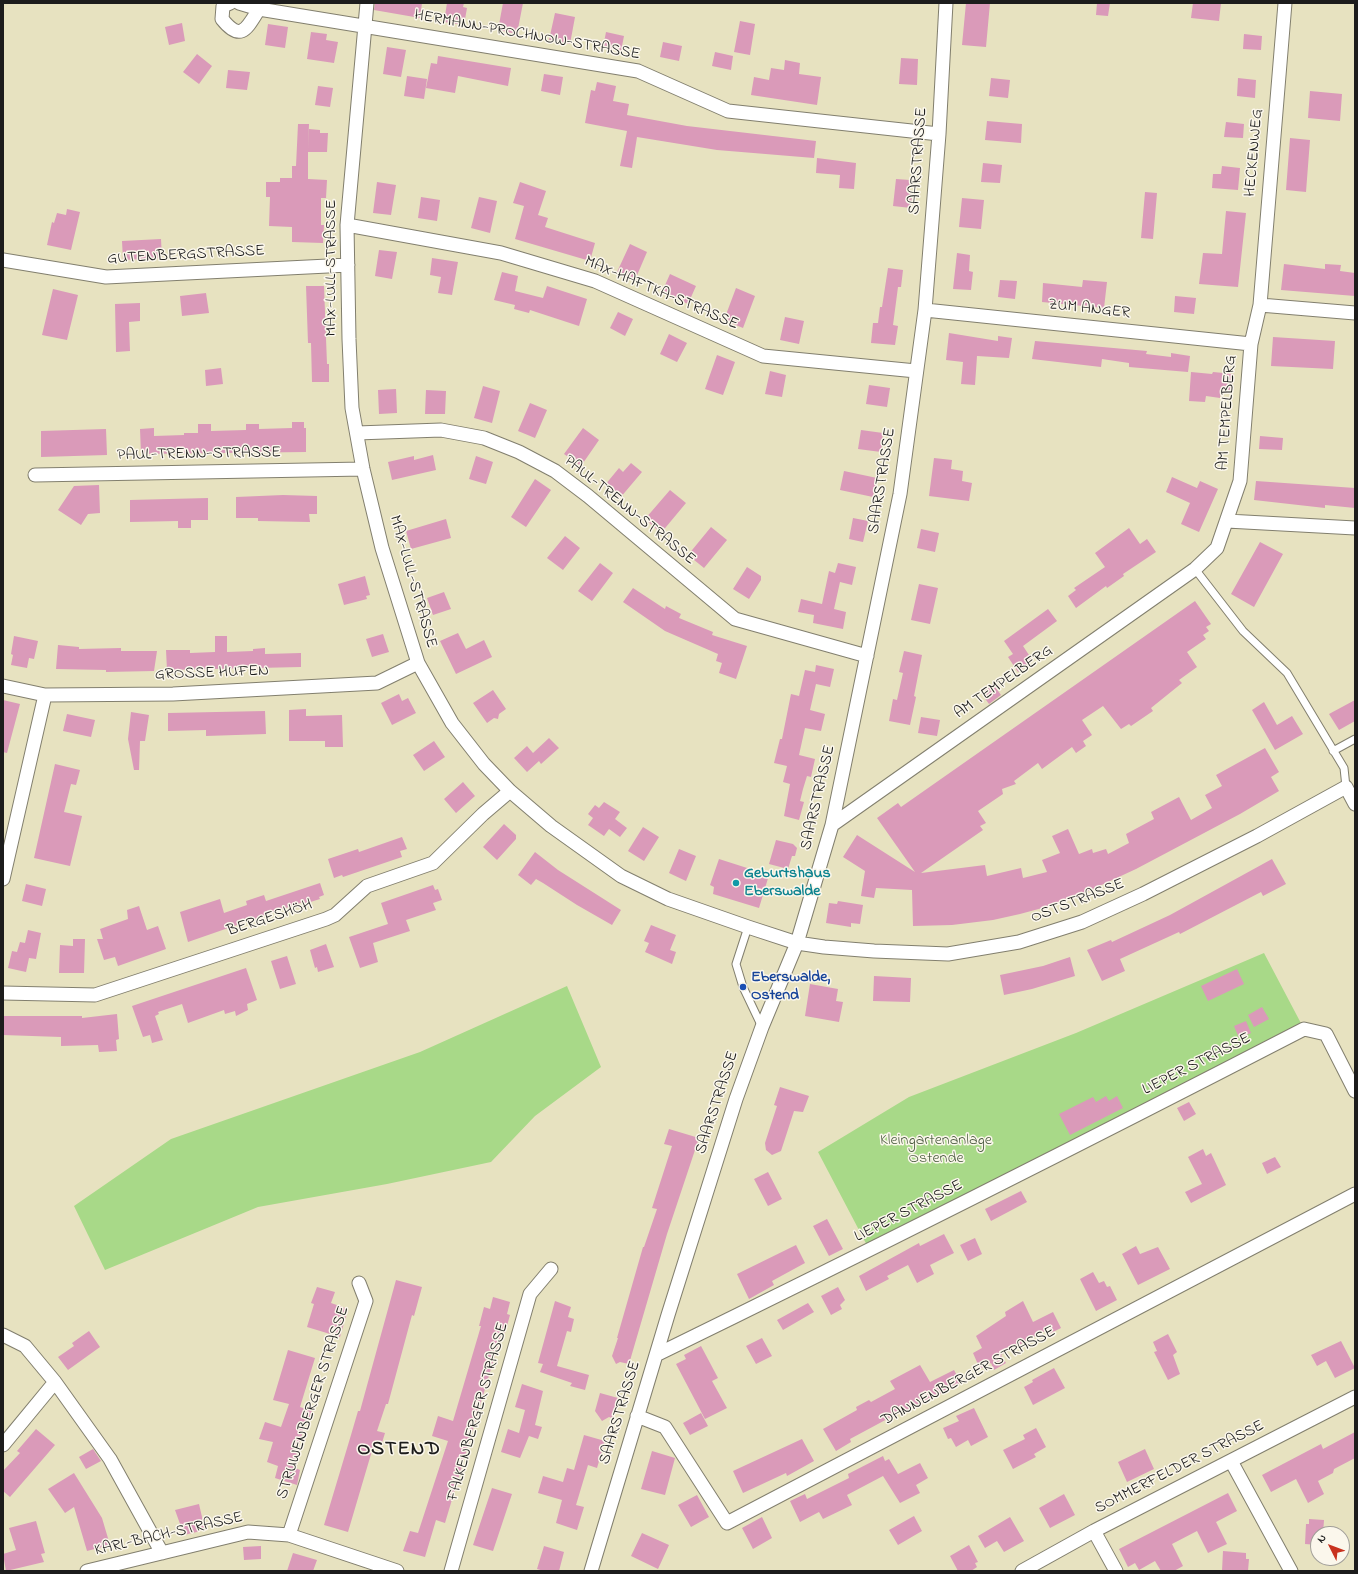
<!DOCTYPE html>
<html>
<head>
<meta charset="utf-8">
<style>
  body { margin:0 }
  #map { position:relative; width:1358px; height:1574px; overflow:hidden; background:#e7e2c0; font-family:"Indie Flower",sans-serif }
  canvas { display:block }
  .frame { position:absolute; inset:0; border:4px solid #1c1c1c; pointer-events:none }
  .north { position:absolute; left:1310px; top:1526px; width:40px; height:40px; box-sizing:border-box; background:#fbf7ec; border:1px solid #a29f99; border-radius:50%; rotate:312deg; font-size:11px; font-weight:700; line-height:16px; text-align:center; color:#1c1c1c }
  .north::after { content:''; display:block; margin:auto; width:14px; height:18px; background:#c8321e; clip-path:polygon(50% 0,100% 100%,50% 72%,0 100%) }
</style>
</head>
<body>
<div id="map">
<canvas width="1358" height="1574"></canvas>
<div class="frame"></div>
<div class="north">N</div>
</div>
<script>
const c = document.querySelector('canvas').getContext('2d');
c.lineJoin = 'round';
function fillPath(path, color) { c.fillStyle = color; c.fill(path, 'evenodd'); }
function trace(path, color, width, dash) { c.strokeStyle = color; c.lineWidth = width; c.lineCap = dash ? 'butt' : 'round'; c.setLineDash(dash || []); c.stroke(path); }
function drawText(font, color, halo, rows, align = 'center') {
  c.font = font + ' "Indie Flower",sans-serif'; c.lineWidth = 3; c.setLineDash([]); c.textBaseline = 'middle'; c.strokeStyle = halo; c.fillStyle = color; for (const [text, x, y, turn = 0] of rows) {
    c.save(); c.translate(x, y); c.rotate((+turn || 0) * Math.PI / 180); c.textAlign = isNaN(turn) ? turn : align; if (halo) c.strokeText(text, 0, 0); c.fillText(text, 0, 0); c.restore();
  }
}
fillPath(new Path2D(`
  M1264,953L1304,1029L870,1251L818,1152L909,1097L1076,1033Z
  M567,986L601,1067L535,1116L491,1162L387,1184L258,1207L105,1270L74,1206L171,1139L420,1052Z`), '#a8d988');
fillPath(new Path2D(`
  M375,3H422L420,18L374,10Z
  M447,3H464L463,7L467,8L464,25L444,22Z
  M503,3H523L517,34L498,30Z
  M966,3H990L986,47L962,45Z
  M1097,3H1110L1108,16L1096,15Z
  M1193,3H1221L1219,21L1191,18Z
  M555,13L575,17L570,44L549,40Z
  M740,21L755,24L750,55L734,52Z
  M182,23L185,41L169,45L165,27Z
  M268,24L288,27L285,48L265,45Z
  M311,32L327,34L326,40L338,42L334,63L307,59Z
  M606,32L624,36L621,51L603,48Z
  M1244,34L1262,36L1261,50L1243,49Z
  M663,42L682,46L679,61L660,57Z
  M387,47L406,50L401,77L383,74Z
  M715,52L733,56L731,70L712,66Z
  M197,54L212,66L199,84L183,72Z
  M438,56L511,68L508,86L458,76L455,93L426,88L431,63L437,64Z
  M901,58L918,59L917,85L899,84Z
  M785,60L800,63L799,74L821,77L817,105L751,95L754,77L769,80L771,68L784,70Z
  M228,70L250,72L247,90L226,88Z
  M544,74L563,77L560,95L541,91Z
  M407,76L427,79L424,99L404,96Z
  M991,78L1010,80L1008,98L989,96Z
  M1238,78L1256,80L1255,98L1237,96Z
  M597,82L616,86L613,101L629,104L627,115L687,126L816,141L814,158L717,150L637,137L632,168L620,166L627,131L585,123L591,90L595,91Z
  M318,86L333,88L330,107L315,105Z
  M1310,91L1342,94L1340,121L1308,118Z
  M987,121L1022,124L1021,143L985,140Z
  M1226,122L1244,124L1243,138L1224,137Z
  M298,124H309L308,150L309,129L320,130V133H328L327,152H308V179L327,180L326,198H321V225H324L323,243L292,242V227L269,226L270,197H266V182H280V178H292V166H296Z
  M1290,138L1310,140L1306,192L1286,190Z
  M817,158L856,163L854,189L839,188L840,175L816,173Z
  M983,163L1002,165L1000,183L981,182Z
  M1222,166L1240,168L1238,190L1212,188L1213,174H1221Z
  M896,179L910,180L909,194H912L911,208L893,206Z
  M377,182L396,185L391,215L373,213Z
  M520,182L546,191L538,215L548,218L545,227L595,243L590,261L515,239L524,206L513,203Z
  M1145,192L1157,193L1153,239L1141,238Z
  M421,197L440,200L437,221L418,218Z
  M479,197L497,201L490,233L471,228Z
  M962,198L984,200L981,229L959,227Z
  M67,209L80,212L71,250L47,245L52,222L54,223L57,213L66,215Z
  M1226,211L1246,213L1238,287L1199,284L1203,253L1222,254Z
  M161,239L162,258L123,260L122,241Z
  M630,244L647,252L635,280L617,272Z
  M379,250L397,252L392,279L375,276Z
  M957,253L970,255L969,271L973,272L971,290L953,289Z
  M432,258L458,262L452,295L438,293L441,277L430,275Z
  M1284,264L1325,269V264L1341,265L1340,271L1355,273V296L1281,290Z
  M888,268L903,270L901,287H898L893,325L898,326L895,345L871,343L873,323H878L880,307H882Z
  M502,272L518,276L515,291L543,298L547,286L587,299L579,326L530,310L529,313L514,309L515,305L494,300Z
  M670,274L696,286L688,304L662,292Z
  M1000,280L1017,281L1015,299L998,297Z
  M1083,280L1107,282L1104,308L1042,302L1043,283L1082,287Z
  M306,286H324L327,364H329V382H312L311,343H308Z
  M736,288L755,296L743,328L724,320Z
  M53,289L78,295L67,340L42,335Z
  M206,293L209,313L182,316L180,296Z
  M1175,296L1196,298L1194,314L1174,312Z
  M140,303V321L129,322L130,351L116,352L115,304Z
  M618,312L633,319L625,336L610,328Z
  M785,317L804,321L799,344L780,340Z
  M949,333L998,341V336L1012,338L1009,358L977,356L975,385L961,384L963,362L946,360Z
  M669,334L687,343L677,362L660,354Z
  M1273,337L1335,341L1333,369L1271,366Z
  M1035,341L1147,351L1146,354L1171,357V353L1190,356L1188,372L1129,367V363L1102,359L1101,367L1032,359Z
  M717,355L735,362L723,395L705,389Z
  M221,368L223,384L206,386L205,370Z
  M770,371L786,375L782,397L765,394Z
  M1191,372L1212,374L1213,372L1234,374L1231,393L1221,392L1220,398L1206,396L1205,402L1189,401Z
  M869,385L890,388L887,407L866,404Z
  M483,386L500,391L492,423L474,418Z
  M396,389L397,413L379,414L378,390Z
  M426,390L446,391L445,414H425Z
  M530,403L547,410L535,438L518,431Z
  M292,422H304V428H306V452L141,454L140,429L154,428V436L184,435V433H198V424H211V431L246,430V424H259V429L292,428Z
  M583,428L599,440L581,466L564,454Z
  M106,429L107,455L41,457V431Z
  M861,430L883,433L881,452L858,449Z
  M1260,436L1283,438L1282,450L1259,449Z
  M433,455L436,470L392,480L388,462L414,456V460Z
  M476,456L493,462L486,484L469,479Z
  M934,458L952,460L951,469L963,471L962,481L972,483L969,501L929,496Z
  M631,463L642,472L620,498L605,485L619,468L623,472Z
  M844,471L877,478L873,497L840,490Z
  M1172,477L1197,488L1200,481L1218,489L1199,532L1181,524L1190,503L1166,492Z
  M535,479L551,490L526,527L511,517Z
  M1256,481L1355,488V508L1325,505V508L1254,500Z
  M99,485L100,513L88,514L81,525L58,510L74,486Z
  M670,490L686,503L661,533L645,519Z
  M283,495L317,496V514H309L310,522L258,521V518H236V497Z
  M208,498V520H191V528H178V521L130,522V500Z
  M853,518L868,521L863,542L849,539Z
  M446,519L451,538L411,549L406,531Z
  M711,527L727,540L704,568L688,555Z
  M1129,528L1140,544L1147,539L1156,552L1123,574L1124,576L1107,588L1106,586L1076,608L1068,596L1076,590L1074,588L1105,567L1095,553Z
  M921,529L939,533L935,552L917,548Z
  M565,536L580,548L563,570L547,558Z
  M1260,542L1283,554L1254,607L1231,594Z
  M600,563L613,573L592,601L578,591Z
  M838,563L856,567L852,585L840,582L834,609L846,612L843,629L813,623L814,615L798,612L801,599L822,604L829,571L835,573Z
  M747,567L761,576V580L749,599L733,589Z
  M365,576L370,595L366,596L367,599L344,605L338,584Z
  M919,584L938,588L930,624L911,620Z
  M633,588L665,609L666,606L681,614L679,618L713,632L712,635L747,646L736,679L719,673L722,663L716,661L718,654L665,631L623,602Z
  M444,592L451,609L433,615L427,598Z
  M1195,601L1211,624L1206,627L1209,631L1203,635L1206,639L1187,652L1197,667L1179,680L1182,683L1151,708L1153,711L1131,726L1129,724L1121,729L1103,706L1082,720L1092,735L1083,741L1086,746L1076,753L1072,747L1042,769L1038,763L1014,781L1016,784L1002,789L1003,794L978,811L986,823L980,826L983,830L921,873L985,865L987,876L1021,868L1023,878L1047,872L1042,860L1060,853L1052,836L1068,829L1079,854L1092,849L1093,853L1106,849L1108,854L1129,843L1126,834L1154,819L1151,812L1179,797L1191,820L1212,808L1205,795L1222,786L1216,775L1265,748L1279,772L1271,777L1279,791L1240,814L1136,869L1082,894L1046,907L1020,914L993,920L952,925L913,926L912,890L876,888L874,898L861,896L865,871L843,857L857,835L915,872L877,818L898,803L901,807Z
  M1048,609L1057,621L1023,646L1033,661L1018,672L1008,657L1013,654L1004,641Z
  M458,633L466,649L484,640L492,657L456,674L440,641Z
  M383,634L389,652L372,657L366,639Z
  M14,636L38,641L34,659L29,658L27,668L11,665L13,655L11,654Z
  M215,636H227V652L253,651V649L265,648V654L301,653V667L167,670L166,650H190V653L215,652Z
  M58,645L79,647V649L121,648V651H157L154,671L106,672V670L56,669Z
  M904,651L922,655L914,696L916,697L910,725L889,721L893,699L897,700L903,673L899,672Z
  M816,665L834,669L830,687L816,684L810,710L825,714L821,731L805,728L799,755L815,759L811,777L807,776L803,789L800,801L804,802L799,820L784,816L790,784L783,782L787,766L774,763L780,739H782L791,694L799,696L805,670L815,672Z
  M993,684L1001,695L989,704L981,693Z
  M493,690L506,709L499,714L498,719L494,718L487,723L473,703Z
  M399,694L402,701L408,698L416,713L392,725L381,703Z
  M3,700L20,704L7,753L3,752Z
  M1355,700V721L1339,730L1329,714Z
  M1264,702L1277,725L1292,716L1303,734L1275,750L1252,710Z
  M306,709V716L342,715L343,747H325V741H289V710Z
  M265,711L266,734L206,736V730L168,731V713Z
  M131,712L149,715L145,741H140L139,770H134L128,739Z
  M67,714L95,720L91,737L63,731Z
  M921,717L940,720L937,736L918,733Z
  M549,738L559,748L541,764L539,761L527,772L514,758L527,746L533,753Z
  M434,741L445,757L424,771L413,755Z
  M55,764L80,770L76,785L71,784L64,812L82,816L70,866L34,858Z
  M463,782L475,796L456,813L444,799Z
  M604,802L620,812L615,819L627,828L620,837L609,829L604,836L588,825L593,818L588,814L595,805L599,808Z
  M504,824L516,835V839L497,860L483,847Z
  M643,827L659,837L644,861L628,851Z
  M402,837L407,849L400,851L402,857L343,877L342,875L334,878L328,859L358,849L359,852Z
  M776,840L793,844L797,848L795,856H792L788,869L769,864Z
  M679,849L696,856L686,881L669,873Z
  M535,852L558,870L621,910L612,925L577,905L543,883L536,879L531,885L518,875Z
  M719,859L769,875L759,908L713,894L714,887L710,885Z
  M1272,859L1286,884L1263,896L1261,892L1180,934L1179,932L1120,959L1125,971L1102,981L1087,950L1111,940L1112,942L1170,915Z
  M320,883L324,895L319,897L320,899L304,904L303,902L188,942L180,912L220,899L224,913L247,905L246,901L264,895L266,901Z
  M26,884L46,889L42,906L22,901Z
  M433,885L435,890L438,889L442,900L433,903L436,910L406,920L410,931L373,943L378,962L360,968L349,937L388,924L381,903Z
  M838,901L863,905L860,924L851,923V927L826,923L829,903L837,904Z
  M139,906L147,930L158,926L166,949L118,966L115,957L104,960L97,939H103L100,929L128,919L127,910Z
  M651,925L676,935L670,950L676,952L672,964L645,952L649,943L644,941Z
  M28,930L41,933L36,959L29,958L26,972L8,968L12,951L17,952L20,942L25,943Z
  M73,939H85L84,973H59L60,945L73,946Z
  M326,944L334,967L318,972L317,967L315,968L310,950Z
  M287,956L296,984L280,989L271,961Z
  M1070,957L1075,976L1032,989L1004,995L1000,975L1043,966Z
  M246,968L257,1000L247,1004L248,1010L236,1016L235,1011L225,1014L224,1010L188,1023L182,1004L158,1012L159,1014L155,1016L163,1040L152,1043L150,1035L143,1037L132,1006Z
  M1237,969L1244,984L1208,1001L1201,986Z
  M874,976L911,978L910,1002L873,1001Z
  M810,984L838,989L836,1001L843,1002L839,1022L805,1016Z
  M1262,1007L1269,1019L1254,1027L1248,1015Z
  M117,1014L119,1039L116,1040L117,1051L99,1052L98,1045L61,1046V1037L3,1035V1016H82V1018Z
  M1246,1021L1251,1033L1239,1038L1234,1026Z
  M780,1087L809,1096L803,1112L794,1111L781,1151L772,1155L766,1150L765,1143L777,1106L774,1105Z
  M1106,1096L1109,1101L1117,1096L1123,1108L1070,1135L1059,1114L1093,1097L1096,1102Z
  M1189,1102L1196,1114L1184,1121L1177,1108Z
  M669,1129L699,1138L667,1234L629,1364L620,1362L616,1364L612,1356L618,1338H617L643,1247H644L657,1209L652,1208L672,1146L664,1144Z
  M1203,1149L1206,1156L1211,1153L1226,1185L1191,1203L1185,1192L1202,1184L1188,1157Z
  M1275,1157L1281,1167L1267,1174L1262,1163Z
  M768,1172L782,1199L768,1206L754,1179Z
  M1021,1191L1027,1202L991,1221L985,1209Z
  M827,1219L843,1249L829,1256L813,1226Z
  M944,1234L954,1253L930,1265L934,1274L917,1283L908,1265L887,1276L889,1279L866,1291L859,1276L919,1243L920,1246Z
  M975,1238L982,1254L968,1261L960,1245Z
  M796,1245L805,1263L772,1281L774,1285L749,1299L737,1274Z
  M1136,1246L1140,1254L1158,1247L1170,1269L1138,1285L1122,1254Z
  M1093,1272L1099,1283L1104,1281L1107,1287L1110,1286L1117,1300L1096,1311L1080,1279Z
  M396,1280L422,1287L414,1316L412,1315L388,1404H386L377,1431L385,1433L381,1446L374,1444L348,1532L324,1525L351,1435L358,1411H360Z
  M317,1287L335,1292L331,1303L348,1309L340,1337L307,1327L314,1304L311,1303Z
  M838,1287L845,1300L840,1305L842,1309L831,1315L821,1296Z
  M493,1297L510,1302L507,1314L510,1315L505,1333L502,1332L445,1523L436,1520L425,1557L403,1551L410,1531L418,1533L448,1441L432,1436L438,1416L453,1421L481,1326H479L484,1307L490,1309Z
  M555,1301L571,1307L568,1317L574,1319L571,1332L567,1331L557,1366L589,1375L585,1390L570,1386L572,1383L540,1372L543,1364L538,1363Z
  M1023,1301L1033,1322L1053,1312L1061,1328L1047,1335L1045,1331L1001,1355L1006,1363L994,1370L991,1363L980,1369L973,1353L982,1348L976,1336L1006,1316L1005,1312Z
  M808,1303L814,1312L783,1330L777,1320Z
  M89,1331L100,1347L68,1370L58,1357L74,1346L72,1343Z
  M1168,1334L1177,1352L1173,1355L1180,1374L1168,1380L1154,1352L1157,1351L1153,1342Z
  M762,1338L772,1356L756,1364L746,1346Z
  M1341,1341L1355,1368L1335,1378L1326,1361L1317,1366L1311,1355Z
  M701,1346L718,1378L712,1381L727,1408L705,1419L676,1364L686,1359L684,1355Z
  M288,1350L315,1358L300,1407L312,1411L308,1424L305,1423L293,1467L300,1470L297,1485L275,1478L278,1466L267,1462L273,1442L259,1439L265,1422L281,1427L289,1404L273,1400Z
  M920,1365L930,1382L954,1370L961,1383L905,1413L904,1410L850,1439L851,1442L836,1451L823,1429L857,1410L856,1407L869,1400L871,1402L895,1389L890,1381Z
  M1054,1368L1065,1388L1033,1405L1024,1387L1033,1382L1032,1380Z
  M522,1384L543,1391L535,1425L542,1427L538,1439L529,1436L520,1458L501,1452L508,1429L519,1433L525,1410L515,1407Z
  M600,1393L618,1398L612,1418L609,1417L602,1421L595,1411Z
  M974,1408L988,1437L971,1446L968,1440L956,1447L951,1438L948,1439L943,1428L959,1421L956,1416Z
  M701,1413L708,1426L690,1435L683,1423Z
  M1036,1428L1046,1447L1034,1454L1036,1457L1013,1469L1003,1450L1025,1439L1023,1435Z
  M36,1429L55,1445L10,1497L3,1491V1471L20,1453L17,1451Z
  M1355,1432V1458L1334,1469L1333,1473L1318,1481L1324,1494L1308,1503L1296,1479L1271,1492L1262,1475L1321,1444L1323,1449Z
  M584,1435L605,1441L597,1468L588,1465L576,1505L584,1507L577,1530L556,1523L562,1500L538,1493L543,1476L563,1482L567,1468L574,1470Z
  M802,1439L814,1461L787,1476L786,1473L743,1493L733,1471Z
  M93,1449L101,1461L86,1469L79,1457Z
  M1145,1449L1154,1469L1127,1482L1118,1462Z
  M652,1451L675,1458L665,1495L641,1489Z
  M883,1456L885,1461L889,1459L898,1474L920,1463L928,1478L916,1485L920,1493L900,1503L883,1476L847,1495L852,1505L823,1519L819,1512L800,1522L790,1501L805,1494L807,1499L849,1478L848,1474Z
  M74,1473L102,1518L110,1545L87,1551L74,1507L65,1513L48,1489Z
  M492,1488L512,1494L493,1551L473,1545Z
  M1228,1493L1237,1511L1216,1522L1227,1544L1208,1553L1197,1531L1172,1544L1183,1566L1174,1571H1161L1155,1561L1139,1570L1135,1563L1128,1567L1119,1549Z
  M1064,1494L1075,1515L1050,1528L1039,1508Z
  M697,1495L709,1517L691,1527L678,1505Z
  M199,1504L205,1530L184,1535L175,1510Z
  M914,1516L922,1531L898,1545L889,1530Z
  M762,1517L772,1538L753,1549L742,1528Z
  M1010,1517L1024,1541L1004,1552L997,1541L985,1548L978,1536Z
  M1309,1519L1324,1520L1323,1534H1318V1545L1305,1544L1306,1524H1309Z
  M36,1521L45,1553L41,1554L44,1562L6,1571L3,1554L16,1550L9,1528Z
  M642,1533L669,1545L658,1569L631,1556Z
  M969,1545L978,1562L975,1563L977,1567L971,1571H958L950,1556Z
  M261,1546V1559L244,1560L243,1547Z
  M544,1546L564,1552L559,1571H544L537,1569Z
  M1223,1551L1246,1553V1559H1249L1248,1571H1222Z
  M293,1553L317,1560L313,1571H287Z`), '#da9ab9');
const service = new Path2D(`
  M1195,569L1243,631L1287,673L1344,768L1346,787
  M1333,751L1355,739
  M748,927L736,964L743,987L762,1027`);
const minor = new Path2D(`
  M230,3L223,6L222,19C241,43 247,28 259,9
  M239,3L259,9L638,71L728,111L939,134
  M367,3L347,225L349,339L352,408L363,469L382,548L418,663L452,723L484,764L510,791L551,826L621,876L668,899L748,927L797,943L824,947L874,951L948,954L1019,942L1082,922L1143,894L1257,836L1346,787L1355,804
  M347,225L501,253L595,281L763,356L916,371
  M3,260L106,277L348,265
  M1260,305L1355,313
  M925,310L1251,344
  M357,433L441,430L484,438L519,452L555,471L588,496L735,619L867,656
  M35,475L363,469
  M1227,521L1355,528
  M3,686L45,695L173,694L377,683L418,663
  M832,825L1195,569L1217,548L1240,481L1251,344L1260,305L1285,3
  M3,879L45,695
  M3,993L95,995L326,919L335,915L367,886L433,863L483,814L510,791
  M3,1335L25,1346L55,1382L110,1459L162,1553
  M656,1355C873,1249 1089,1140 1304,1029L1326,1034L1355,1091
  M637,1416L665,1427L727,1523L1355,1194
  M3,1445L55,1382
  M1231,1461L1291,1571
  M1094,1531L1116,1571
  M289,1535L366,1301L359,1283
  M87,1571L248,1532L289,1535L397,1571
  M451,1571L530,1294L551,1269
  M591,1571L668,1315L736,1099L762,1027L797,943L832,825L900,494L925,310L939,134L946,3
  M1022,1571L1094,1531L1355,1397`);
trace(service, '#827f6e', 9);
trace(minor, '#827f6e', 15);
trace(service, '#fff', 7);
trace(minor, '#fff', 13);
for (const [x, y, r, color] of [
  [736,883,4,"#0f9aa8"],
  [743,987,4,"#1a4fb4"]
]) { const dot = new Path2D(); dot.arc(x, y, r, 0, 2 * Math.PI); c.fillStyle = color; c.fill(dot); trace(dot, '#fbf7ec', 1.5); }
drawText('16px', '#1c1c1c', '#fbf7ec', [
  ["HERMANN-PROCHNOW-STRASSE",527,36,10],
  ["HECKENWEG",1255,153,-85],
  ["SAARSTRASSE",919,161,-86],
  ["GUTENBERGSTRASSE",186,256,-3],
  ["MAX-LULL-STRASSE",332,268,-90],
  ["MAX-HAFTKA-STRASSE",661,294,23],
  ["ZUM ANGER",1089,310,6],
  ["AM TEMPELBERG",1228,413,-86],
  ["PAUL-TRENN-STRASSE",199,455,-1],
  ["SAARSTRASSE",883,481,-81],
  ["PAUL-TRENN-STRASSE",629,511,39],
  ["MAX-LULL-STRASSE",412,582,74],
  ["GROSSE HUFEN",212,674,-2],
  ["AM TEMPELBERG",1004,683,-35],
  ["SAARSTRASSE",819,798,-77],
  ["OSTSTRASSE",1078,902,-21],
  ["BERGESHÖH",270,919,-18],
  ["LIEPER STRASSE",1197,1065,-27],
  ["SAARSTRASSE",718,1103,-72],
  ["LIEPER STRASSE",909,1212,-27],
  ["DANNENBERGER STRASSE",969,1377,-28],
  ["STRUWENBERGER STRASSE",314,1403,-72],
  ["FALKENBERGER STRASSE",479,1412,-74],
  ["SAARSTRASSE",621,1413,-73],
  ["SOMMERFELDER STRASSE",1180,1468,-27],
  ["KARL-BACH-STRASSE",169,1535,-13]
]);
drawText('bold 16px', '#0d838f', '#fbf7ec', [
  ["Geburtshaus",744,874],
  ["Eberswalde",744,892]
], 'left');
drawText('bold 16px', '#164399', '#fbf7ec', [
  ["Eberswalde,",751,978],
  ["Ostend",751,996]
], 'left');
drawText('16px', '#4d5e42', '#fbf7ec', [
  ["Kleingartenanlage",936,1141],
  ["Ostende",936,1159]
]);
c.letterSpacing = '1px';
drawText('bold 20px', '#1c1c1c', '#fbf7ec', [
  ["OSTEND",399,1451]
]);
c.letterSpacing = '0px';
</script>
</body>
</html>
